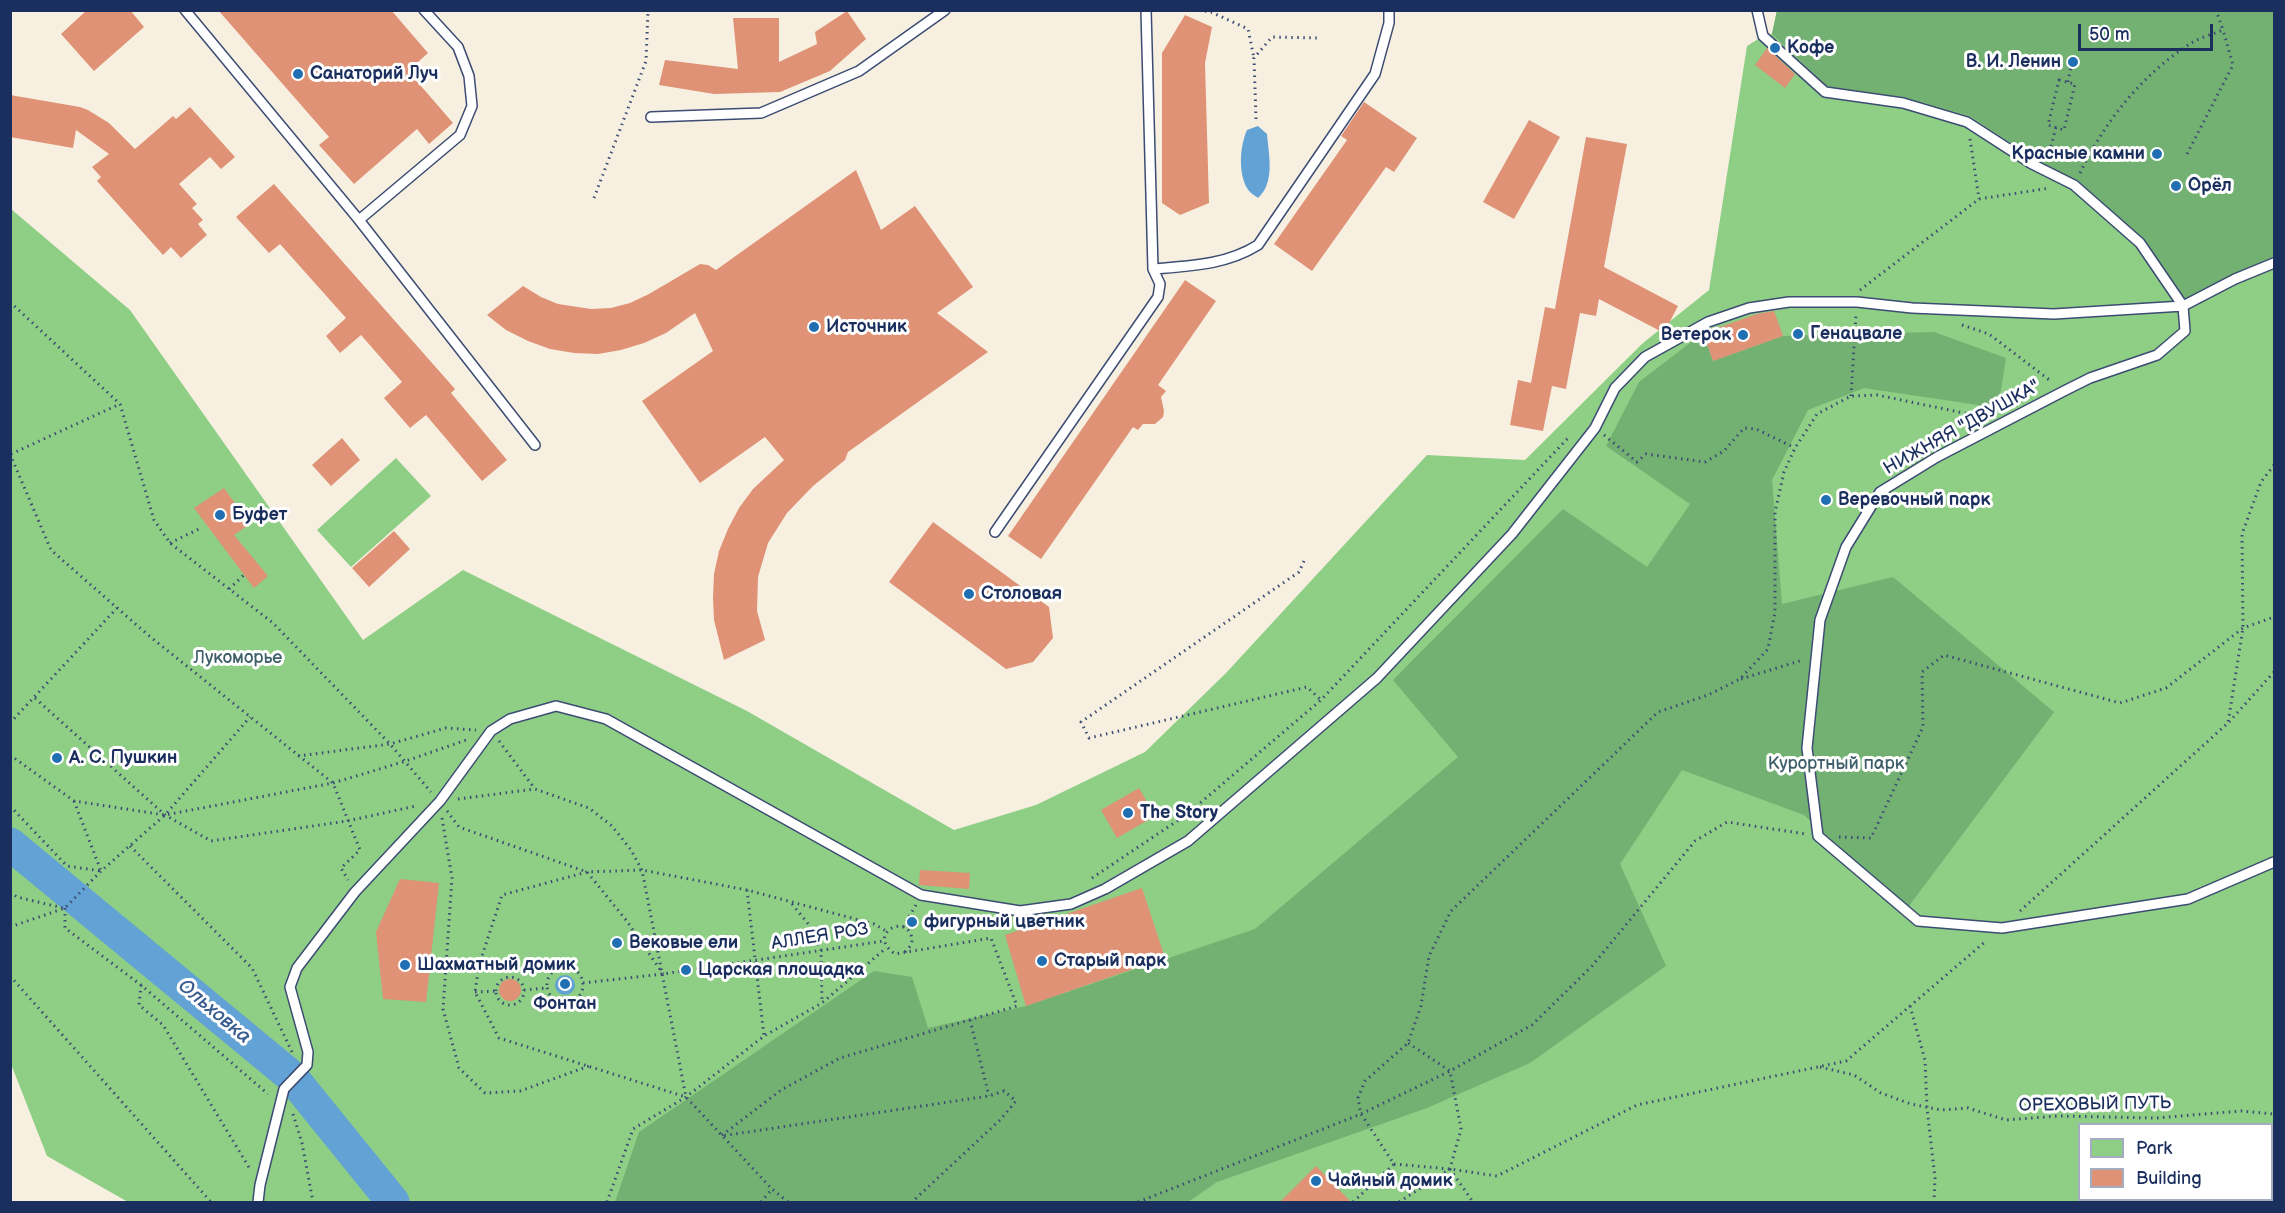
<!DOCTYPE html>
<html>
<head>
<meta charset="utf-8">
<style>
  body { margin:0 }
  #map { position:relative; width:2285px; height:1213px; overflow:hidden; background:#f7f0e1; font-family:"Balsamiq Sans",sans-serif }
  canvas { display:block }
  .frame { position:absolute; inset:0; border:12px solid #1b2f5e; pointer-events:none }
  .legend { position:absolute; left:2078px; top:1123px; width:195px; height:78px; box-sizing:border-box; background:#fff; border:2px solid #a4acbf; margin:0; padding:8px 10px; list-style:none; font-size:18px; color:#1b2f5e }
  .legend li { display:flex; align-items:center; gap:12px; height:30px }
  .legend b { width:30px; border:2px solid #a4acbf }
  .scale { position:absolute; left:2078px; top:24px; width:135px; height:27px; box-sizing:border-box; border:3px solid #1b2f5e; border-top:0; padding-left:8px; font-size:18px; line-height:21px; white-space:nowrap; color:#1b2f5e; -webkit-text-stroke:4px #fff; paint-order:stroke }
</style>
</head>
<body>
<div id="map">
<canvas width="2285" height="1213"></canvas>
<div class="frame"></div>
<ul class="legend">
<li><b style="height:16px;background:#8ece85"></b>Park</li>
<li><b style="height:16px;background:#df9275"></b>Building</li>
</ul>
<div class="scale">50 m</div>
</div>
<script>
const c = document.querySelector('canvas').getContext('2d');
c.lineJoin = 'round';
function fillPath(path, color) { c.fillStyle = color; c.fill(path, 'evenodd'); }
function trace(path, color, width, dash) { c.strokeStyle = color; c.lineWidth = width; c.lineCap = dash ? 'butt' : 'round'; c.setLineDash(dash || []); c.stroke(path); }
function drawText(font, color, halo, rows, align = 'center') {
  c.font = font + ' "Balsamiq Sans",sans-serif'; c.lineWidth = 6; c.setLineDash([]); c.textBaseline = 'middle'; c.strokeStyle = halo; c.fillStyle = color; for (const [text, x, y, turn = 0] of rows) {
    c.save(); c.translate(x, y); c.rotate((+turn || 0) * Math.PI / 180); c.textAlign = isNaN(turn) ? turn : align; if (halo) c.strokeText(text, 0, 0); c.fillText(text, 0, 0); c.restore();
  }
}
fillPath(new Path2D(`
  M1777,11H2274V1202H128L47,1156L11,1064V209L130,310L363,640L463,570L747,711L954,830L1036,805L1145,752L1226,673L1427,455L1525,460L1643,343L1709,290L1747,46L1763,36L1772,34ZM2080,1124H2272V1200H2080Z
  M396,458L431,496L351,567L317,530Z`), '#8ece85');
fillPath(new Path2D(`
  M1777,10L2274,11V258L2231,276L2185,299L2143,241L2072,179L2035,159L1970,116L1904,97L1829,88L1772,34Z
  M1934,332L2006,358L1998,408L1864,388L1808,410L1772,480L1782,604L1893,577L2054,712L1906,910L1804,815L1682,770L1620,864L1666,966L1530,1063L1427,1108L1217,1182L1188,1202H615L639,1132L874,971L912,977L928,1028L1026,1006L1255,929L1458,757L1393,680L1563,509L1647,567L1690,504L1606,446L1639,382L1703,333L1713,361L1783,336Z`), '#72b172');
fillPath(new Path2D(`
  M1258,126L1267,134C1269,156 1275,183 1258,198C1254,195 1249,192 1247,188C1238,172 1240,146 1247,130Z
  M555 985a10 10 0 1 1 20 0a10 10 0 1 1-20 0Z`), '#63a2d5');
trace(new Path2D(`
  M10,844L291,1076L393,1202`), '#63a2d5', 33);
fillPath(new Path2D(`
  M87,10H130L144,27L94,71L61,34Z
  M218,10H391L428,53L408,71L453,123L429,144L417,129L354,184L319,145L329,137Z
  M847,11L866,39L830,71L780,92L714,94L659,85L665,60L738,69L733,18H779V62L817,44L815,32Z
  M1185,15L1212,27L1205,63L1209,203L1180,215L1162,203V53Z
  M1767,48L1795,74L1785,88L1755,65Z
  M10,95L80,107L88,110L109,123L135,149L173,116L176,119L190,107L235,157L221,169L210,157L179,184L197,204L192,208L203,220L198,224L207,235L181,258L171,247L163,255L97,181L101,177L92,167L109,154L76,130L73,148L10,137Z
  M1364,102L1417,138L1394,172L1386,167L1312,271L1274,244L1347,140L1341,136Z
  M1529,120L1560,137L1514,219L1483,202Z
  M1586,137L1627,144L1604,267L1678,306L1664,333L1599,299L1596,316L1580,313L1566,389L1552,386L1543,431L1510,425L1518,380L1531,383L1545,307L1555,309Z
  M856,170L881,230L915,206L973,287L937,313L988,352L848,452L845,460L813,486L787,513L768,543L758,577L757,611L765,640L724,660L714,620L713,598L714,574L719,551L728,529L739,508L753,489L784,460L765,437L700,483L642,401L713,351L695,313L666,333L644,343L621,350L598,354L574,353L550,349L528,341L506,330L487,315L523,286L541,297L558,304L591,309L611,308L630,303L649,294L700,264L708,265L716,270Z
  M274,184L455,389L451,393L507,460L482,481L426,415L410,428L384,398L402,382L361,335L340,353L326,336L346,318L280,244L269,253L236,217Z
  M1185,280L1216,301L1158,385L1166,391L1161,397L1164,411L1163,417L1155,424H1143L1138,430L1133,427L1041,559L1008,536Z
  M1774,311L1783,336L1713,361L1703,333L1757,314Z
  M342,438L360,460L331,486L312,465Z
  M224,488L250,524L234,535L268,576L254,588L194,508Z
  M933,522L1049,607L1053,638L1033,662L1006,669L889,582Z
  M394,531L410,549L369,587L352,568Z
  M1139,788L1155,816L1117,838L1101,810Z
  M920,870L970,873L969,889L919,885Z
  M400,879L439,883L426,1002L383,999L376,932Z
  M1142,888L1165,958L1026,1006L1005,935Z
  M499 990a11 11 0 1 1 22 0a11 11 0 1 1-22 0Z
  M1316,1166L1352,1203H1279Z`), '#df9275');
const service = new Path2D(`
  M185,10L359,220L535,445
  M1757,10L1763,36L1825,92L1903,103L1967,122L2032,164L2074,185L2140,243L2183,306L2185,331L2157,355L2090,378L2064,391L1937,457L1880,492L1846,547L1820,620L1807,748L1818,836L1918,921L2002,928L2188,899L2274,862
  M651,117L761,113L859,71L945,10
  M359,220L460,135L472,106L469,76L458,47L424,10
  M1153,269C1190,266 1226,265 1258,245L1375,74L1389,23V10
  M995,532L1158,297L1160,284L1153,269L1146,10
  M258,1202L260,1185L284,1089L307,1065L308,1052L290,987L297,968L355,892L440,801L491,731L510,719L556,706L606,719L921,895L1020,911L1071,904L1105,889L1188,841L1377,678L1512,534L1595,428L1615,388L1645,357L1708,322L1749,308L1789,302H1857L1912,308L2054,314L2183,306L2235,279L2274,263`);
trace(service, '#3c4c72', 12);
trace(new Path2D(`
  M1199,10L1211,12L1248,29L1254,58
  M2059,80L2075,84L2064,130L2048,125Z
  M2068,82L2071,66
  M1256,119L1254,58L1272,37L1318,38
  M1970,139L1979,199
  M2187,154L2233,65L2223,30
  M2048,158L2056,127
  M2080,173C2105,121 2143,73 2193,42C2202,37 2213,34 2223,30L2216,10
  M594,198L646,61L648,10
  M1860,290L1979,199L2050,188
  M10,302L120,404L154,520L170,543L273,623L390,744L431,792
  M1962,325L1989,334L2052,382
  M1851,396L1856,314
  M1604,435L1637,462L1646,454L1705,462L1724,451L1744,428L1756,429L1795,448
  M10,454L51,550L148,635L333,783L360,850L341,868L348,880
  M11,454L120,404
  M170,543L201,528
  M1304,561L1299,572L1081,722L1089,738L1307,687L1321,700
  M229,589L244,575
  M1741,679L1803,660
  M35,698L165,815L211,841L347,821L416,806
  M2229,722L2274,672
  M10,723L117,608
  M499,741L535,789
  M10,755L74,801L165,815L333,783L406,761L469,739
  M298,756L390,744L446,728L476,730
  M458,799L535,789L589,808L612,826L631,850L642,870L686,1097
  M74,801L101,871
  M10,806L67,866L101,871
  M447,811L459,827L587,872L626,920L663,974
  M442,818L452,878L443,1009L459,1068L485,1093L520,1091L589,1066
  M1839,837L1871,838L1923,727L1922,672L1944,655L2120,703L2166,688L2243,628L2274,617
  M130,846L252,968L293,1054
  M1092,878L1186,815L1321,700L1568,438
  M747,890L764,1036
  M10,892L17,897L63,908
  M792,904L810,926L821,950L822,1003
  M65,908V928L141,985L268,1094
  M2020,911L2228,723L2243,628L2242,534L2261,482L2274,465
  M10,927L65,908L101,871L165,815L250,717
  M903,927L916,905
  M905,952C910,947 914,942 911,935C903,914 867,935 895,954L991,938L1017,1006L840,1058L781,1090L721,1136L989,1096L1004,1091L1016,1101L1000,1120L912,1202
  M547 985a18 18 0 1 1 36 0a18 18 0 1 1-36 0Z
  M10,976L211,1202
  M496 991a14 14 0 1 1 28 0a14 14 0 1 1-28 0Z
  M583,983L663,974L884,941
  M141,985L139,1005L163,1025L250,1169
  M524,990L547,988
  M475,992L496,991
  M1910,1006L1925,1060L1927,1108L1935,1178L1934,1202
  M970,1020L989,1096
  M1820,1067L1854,1075L1881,1093L1911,1104L1941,1110L1968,1108L2006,1120L2058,1116L2156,1118L2241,1111L2274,1114
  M293,1114L302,1143L313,1202
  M1394,1164L1450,1169L1497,1176L1637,1105L1846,1061L1986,941
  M1450,1169L1473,1202
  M607,1202L633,1129L686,1097L764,1036L822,1003L886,948
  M761,1202L772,1189
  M788,1202L772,1189L686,1097L499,1038L475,992L479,965L502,895L587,872L642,870L747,890L874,924L886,931
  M1138,1202L1361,1114L1450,1071L1532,1025L1592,966L1695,841L1727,822L1806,834
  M1353,1202L1394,1164L1361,1114L1358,1098L1365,1081L1408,1043L1421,1006L1429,956L1451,911L1658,712L1708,695L1740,679L1768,649L1775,612V512L1784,472L1795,448L1817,414L1851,396L1877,395L1983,417
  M1399,1202L1450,1169L1461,1129L1450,1071L1408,1043`), '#3c4c72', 3, [1.5, 4.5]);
trace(service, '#fff', 9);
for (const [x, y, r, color] of [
  [1775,48,6,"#1f6fb2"],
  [2073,62,6,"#1f6fb2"],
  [298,74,6,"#1f6fb2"],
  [2157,154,6,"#1f6fb2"],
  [2176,186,6,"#1f6fb2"],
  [814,327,6,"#1f6fb2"],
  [1798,334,6,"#1f6fb2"],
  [1743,335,6,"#1f6fb2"],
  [1826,500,6,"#1f6fb2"],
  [220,515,6,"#1f6fb2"],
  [969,594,6,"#1f6fb2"],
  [57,758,6,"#1f6fb2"],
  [1128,813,6,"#1f6fb2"],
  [912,922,6,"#1f6fb2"],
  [617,943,6,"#1f6fb2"],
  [1042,961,6,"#1f6fb2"],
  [405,965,6,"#1f6fb2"],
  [686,970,6,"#1f6fb2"],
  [565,984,6,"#1f6fb2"],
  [1316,1181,6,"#1f6fb2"]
]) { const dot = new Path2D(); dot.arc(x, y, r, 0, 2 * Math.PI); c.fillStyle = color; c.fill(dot); trace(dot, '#fff', 2); }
drawText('bold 18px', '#1b2f5e', '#fff', [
  ["Кофе",1787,48],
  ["В. И. Ленин",2061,62,"right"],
  ["Cанаторий Луч",310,74],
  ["Красные камни",2145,154,"right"],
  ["Орёл",2188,186],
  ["Источник",826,327],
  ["Генацвале",1810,334],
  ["Ветерок",1731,335,"right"],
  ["Веревочный парк",1838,500],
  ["Буфет",232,515],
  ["Столовая",981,594],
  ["А. С. Пушкин",69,758],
  ["The Story",1140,813],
  ["фигурный цветник",924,922],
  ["Вековые ели",629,943],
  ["Старый парк",1054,961],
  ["Шахматный домик",417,965],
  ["Царская площадка",698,970],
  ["Фонтан",565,1004,"center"],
  ["Чайный домик",1328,1181]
], 'left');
drawText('18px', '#1b2f5e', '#fff', [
  ["НИЖНЯЯ \"ДВУШКА\"",1962,428,-29],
  ["АЛЛЕЯ РОЗ",820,937,-9],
  ["ОРЕХОВЫЙ ПУТЬ",2095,1105,-1]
]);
drawText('18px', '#3e5f6a', '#fff', [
  ["Лукоморье",238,658],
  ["Курортный парк",1836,764]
]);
drawText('italic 20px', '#385d8e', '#fff', [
  ["Ольховка",214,1012,40]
]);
</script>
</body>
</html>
